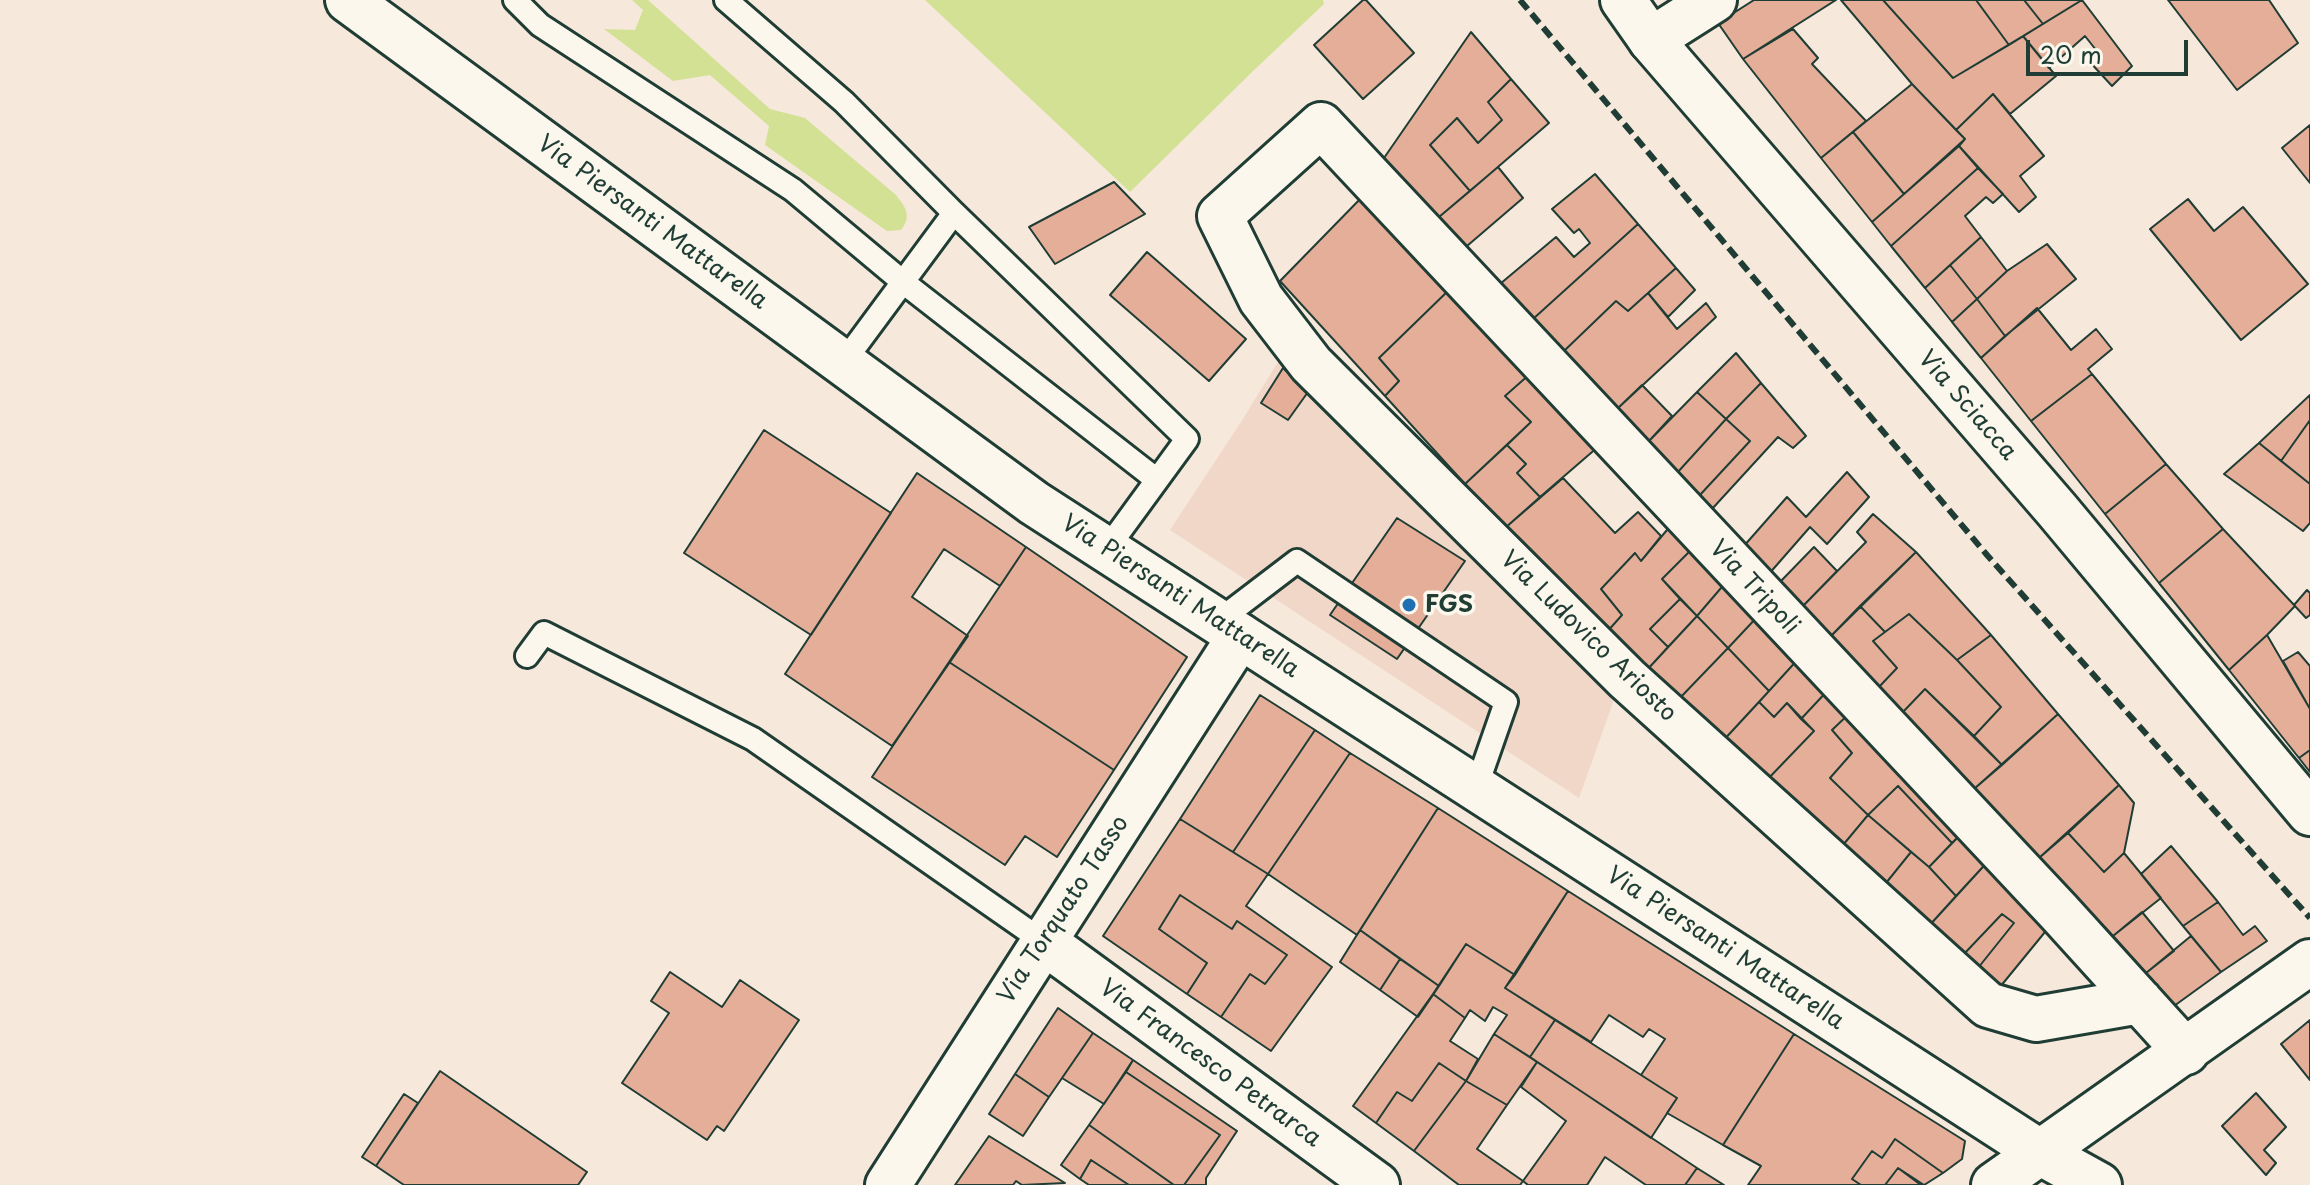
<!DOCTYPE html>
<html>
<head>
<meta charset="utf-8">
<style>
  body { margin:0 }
  #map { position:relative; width:2310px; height:1185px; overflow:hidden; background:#f6e8db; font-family:"Playpen Sans",sans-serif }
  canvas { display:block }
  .scale { position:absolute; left:2026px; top:40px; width:162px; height:36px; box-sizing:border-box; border:4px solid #1f3d34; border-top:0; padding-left:10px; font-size:24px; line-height:28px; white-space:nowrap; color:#1f3d34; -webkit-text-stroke:6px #fbf7ec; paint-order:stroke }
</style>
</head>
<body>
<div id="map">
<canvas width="2310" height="1185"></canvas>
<div class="scale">20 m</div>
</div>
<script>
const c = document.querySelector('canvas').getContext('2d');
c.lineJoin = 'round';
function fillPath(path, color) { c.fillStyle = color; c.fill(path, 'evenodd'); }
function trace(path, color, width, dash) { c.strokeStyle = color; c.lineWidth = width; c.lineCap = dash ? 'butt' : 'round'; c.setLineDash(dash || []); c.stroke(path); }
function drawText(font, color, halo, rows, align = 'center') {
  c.font = font + ' "Playpen Sans",sans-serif'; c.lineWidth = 7; c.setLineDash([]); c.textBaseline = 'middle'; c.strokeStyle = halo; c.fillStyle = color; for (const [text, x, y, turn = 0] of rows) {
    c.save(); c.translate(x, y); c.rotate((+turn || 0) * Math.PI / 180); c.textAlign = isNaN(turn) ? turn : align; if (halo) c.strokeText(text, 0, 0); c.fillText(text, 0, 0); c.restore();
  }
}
fillPath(new Path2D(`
  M1278,362L1617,691L1579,798L1170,530L1241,422Z`), '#f1d7c7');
fillPath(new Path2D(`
  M632,0H648L770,109L805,118L896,195C906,208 912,216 901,230L887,231L765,145L769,126L710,75L673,81L604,29L635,30L643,10Z
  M925,0H1323L1324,4L1252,72L1130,192Z`), '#d3e195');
const building = new Path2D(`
  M1363,0H1366L1414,53L1363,99L1314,45Z
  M1754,0H1836L1743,59L1718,23Z
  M1841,0H1883L1953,78L2023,36L2056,76L2010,114L1993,94L1956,130L1912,84Z
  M1883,0H1976L2009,45L1953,78Z
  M1976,0H2024L2043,24L2009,45Z
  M2024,0H2082L2043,24Z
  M2082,0L2132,66L2112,86L2088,60L2096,50L2085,36L2049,68L2023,36Z
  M2168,0H2269L2298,43L2237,90Z
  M1793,29L1818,58L1812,64L1866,121L1821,158L1743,59Z
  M1471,32L1511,79L1488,102L1502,120L1478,143L1457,118L1430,145L1470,191L1439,217L1384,158Z
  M1511,79L1549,123L1470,191L1430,145L1457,118L1478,143L1502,120L1488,102Z
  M1912,84L1965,139L1904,194L1853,132Z
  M1993,94L2044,156L2020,176L2036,197L2019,212L1959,146L1965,139L1956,130Z
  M2310,125V183L2282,148Z
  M1853,132L1904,194L1872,222L1821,158Z
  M1959,146L1978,168L1891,246L1872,222Z
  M1498,167L1523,198L1467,246L1439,217Z
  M1978,168L2003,194L1993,203L1986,197L1965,216L1981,237L1925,288L1891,246Z
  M1595,174L1638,224L1533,319L1500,284L1556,237L1574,257L1590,243L1579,229L1574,233L1552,209Z
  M1114,182L1145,214L1055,264L1029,227Z
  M1364,195L1451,288L1379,358L1399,381L1385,396L1280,281Z
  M2188,199L2214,231L2243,207L2308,284L2241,340L2150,229Z
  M1638,224L1676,268L1628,311L1616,301L1564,351L1533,319Z
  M1981,237L2007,271L1977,299L1950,265Z
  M2047,244L2076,279L2005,336L1977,299L2007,271Z
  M1147,252L1246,339L1209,381L1110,295Z
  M1950,265L1977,299L1952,322L1925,288Z
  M1676,268L1695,290L1668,317L1648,293Z
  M1451,288L1531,373L1505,396L1531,422L1465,484L1385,396L1399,381L1379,358Z
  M1648,293L1677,329L1706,303L1716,317L1617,409L1564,351L1616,301L1628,311Z
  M1977,299L2005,336L1981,358L1952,322Z
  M2037,308L2071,350L2096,329L2112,349L2088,369L2092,374L2031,421L1981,358Z
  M1736,353L1761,383L1726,419L1697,392Z
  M1283,368L1308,392L1288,420L1261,403Z
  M1531,373L1599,446L1540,497L1517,473L1526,464L1507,445L1531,422L1505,396Z
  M2092,374L2166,464L2105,514L2031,421Z
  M1761,383L1806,436L1793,448L1778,437L1712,509L1699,496L1750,441L1726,419Z
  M1642,385L1672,416L1649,441L1617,409Z
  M1697,392L1726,419L1677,473L1649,441Z
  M2310,395V420L2281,461L2259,443Z
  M1726,419L1750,441L1699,496L1677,473Z
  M2310,420V484L2281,461Z
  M764,430L891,513L811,635L684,553Z
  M2259,443L2310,484V523L2303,531L2224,474Z
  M1507,445L1526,464L1517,473L1540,497L1505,528L1465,484Z
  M2166,464L2223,529L2159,583L2105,514Z
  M1847,472L1869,497L1827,544L1810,527L1768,575L1743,547L1787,497L1806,517Z
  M917,473L1026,547L1000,586L944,549L912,597L968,636L892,746L785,674Z
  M1563,478L1615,533L1638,512L1661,536L1641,561L1635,553L1601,589L1622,615L1606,633L1505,528Z
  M1873,514L1916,552L1830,637L1802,607L1866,542L1857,532Z
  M1397,518L1465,561L1397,659L1330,615Z
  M1672,524L1694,547L1662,579L1680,599L1650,629L1668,647L1646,671L1606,633L1622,615L1601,589L1635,553L1641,561Z
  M2223,529L2295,606L2267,635L2229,670L2159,583Z
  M1026,547L1187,657L1114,770L949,662Z
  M1694,547L1727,581L1697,616L1662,579Z
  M1814,547L1837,571L1802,607L1779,583Z
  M1916,552L1991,635L1957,660L1909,614L1885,632L1860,606Z
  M1727,581L1759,615L1728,648L1697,616Z
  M2307,590L2310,593V615L2306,618L2294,605Z
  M1680,599L1697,616L1668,647L1650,629Z
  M1860,606L1885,632L1873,641L1897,668L1878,688L1830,637Z
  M1909,614L1957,660L2001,707L1974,736L1925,689L1902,713L1878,688L1897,668L1873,641Z
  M1759,615L1800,657L1769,691L1728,648Z
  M1697,616L1728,648L1677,701L1646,671Z
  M1991,635L2058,714L2002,765L1974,736L2001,707L1957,660Z
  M2267,635L2310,709V750L2299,758L2229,670Z
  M1728,648L1769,691L1721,743L1677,701Z
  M2298,652L2310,666V709L2283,661Z
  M1800,657L1830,688L1801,719L1787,703L1774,717L1759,702Z
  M949,662L1114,770L1057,857L1025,836L1005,865L872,777Z
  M1830,688L1852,711L1832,730L1852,753L1830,778L1868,815L1838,851L1764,783L1814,731L1801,719Z
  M1925,689L2002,765L1974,789L1902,713Z
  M1260,695L1315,730L1233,852L1180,819Z
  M1759,702L1774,717L1787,703L1814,731L1764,783L1721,743Z
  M1852,711L1965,830L1952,843L1898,786L1868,815L1830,778L1852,753L1832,730Z
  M2058,714L2119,785L2039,858L1974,789Z
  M1315,730L1350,753L1268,874L1233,852Z
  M2310,750V772L2299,758Z
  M1350,753L1438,808L1357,935L1268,874Z
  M2119,785L2134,803L2124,853L2104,872L2068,833Z
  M1898,786L1952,843L1929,867L1868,815Z
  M1438,808L1568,891L1515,975L1466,944L1439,986L1360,930Z
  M1868,815L1911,852L1882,888L1838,851Z
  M1180,819L1268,874L1246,906L1332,967L1271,1051L1221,1017L1250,974L1265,984L1287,955L1237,921L1232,929L1180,895L1159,929L1207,963L1187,994L1103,936Z
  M1965,830L1992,857L1956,896L1929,867Z
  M2068,833L2104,872L2124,853L2161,898L2113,936L2039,858Z
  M2171,846L2218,902L2183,926L2141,874Z
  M1911,852L1929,867L1956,896L1928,927L1882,888Z
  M1992,857L2054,921L2000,987L1978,968L2014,923L2002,914L1963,955L1928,927Z
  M1568,891L1794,1034L1723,1145L1667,1113L1677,1098L1641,1075L1665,1039L1649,1029L1643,1037L1609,1015L1591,1042L1505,988Z
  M1180,895L1232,929L1237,921L1287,955L1265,984L1250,974L1221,1017L1187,994L1207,963L1159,929Z
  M2218,902L2243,935L2255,926L2267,941L2221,972L2183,926Z
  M2142,912L2174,951L2146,973L2113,936Z
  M2002,914L2014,923L1978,968L1963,955Z
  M1360,930L1400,959L1380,990L1340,962Z
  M2191,936L2221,972L2174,1006L2146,973Z
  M1466,944L1515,975L1505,988L1555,1020L1530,1057L1494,1034L1507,1015L1493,1007L1485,1021L1470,1010L1465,1018L1433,994Z
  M1400,959L1439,986L1418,1017L1380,990Z
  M670,972L722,1007L740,980L799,1020L724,1131L717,1126L707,1140L622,1083L669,1013L651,1001Z
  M1433,994L1465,1018L1450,1041L1478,1059L1466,1081L1439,1063L1412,1101L1397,1092L1376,1123L1353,1106Z
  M1058,1008L1093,1033L1049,1097L1015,1074Z
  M1555,1020L1677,1098L1651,1138L1530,1057Z
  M2310,1020V1080L2281,1044Z
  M1093,1033L1133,1060L1104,1104L1062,1078Z
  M1494,1034L1537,1062L1507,1105L1466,1081Z
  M1794,1034L1965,1141L1962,1159L1943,1173L1895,1139L1882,1158L1872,1151L1852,1179L1861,1185H1748L1761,1166L1723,1145Z
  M1133,1060L1237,1131L1206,1178V1185H1184L1220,1135L1126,1072Z
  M1537,1062L1697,1168L1685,1185H1646L1605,1157L1587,1185H1528L1523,1181L1566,1121L1521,1087Z
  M1439,1063L1466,1081L1414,1151L1376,1123L1397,1092L1412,1101Z
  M440,1071L587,1172L578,1185H404L376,1166Z
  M1126,1072L1220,1135L1184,1185H1174L1089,1125Z
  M1015,1074L1049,1097L1023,1136L989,1114Z
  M1466,1081L1507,1105L1477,1149L1523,1181L1520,1185H1459L1414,1151Z
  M2256,1093L2286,1127L2264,1150L2276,1163L2266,1175L2222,1126Z
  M404,1094L418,1103L376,1166L362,1157Z
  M1089,1125L1174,1185H1129L1091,1160L1080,1179L1061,1165Z
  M989,1136L1065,1183L1022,1185L1016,1181L1013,1185H955Z
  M1895,1139L1943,1173L1924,1185L1898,1168L1885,1185H1861L1852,1179L1872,1151L1882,1158Z
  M1091,1160L1129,1185H1089L1080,1179Z
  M1697,1168L1724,1185H1685Z
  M1898,1168L1921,1185H1885Z`);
fillPath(building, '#e4ae99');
trace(building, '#1f3d34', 2);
const service = new Path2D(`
  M515,0L540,25L793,190L903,282L1157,480
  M726,0L844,102L954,213
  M843,363L954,213L1187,439L1106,550
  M1217,622L1297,561L1506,702L1476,788
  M527,656L544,633L753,739L1044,942`);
const minor = new Path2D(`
  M1651,40L1714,0
  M1044,942L1377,1185
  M2140,1001L2036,1019L1988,1005L1627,679L1311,364L1261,299L1220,216L1321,125L2059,912L2186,1052
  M888,1185L1240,636`);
const tertiary = new Path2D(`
  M348,0L1034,503L2041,1153L2099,1185
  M1623,0L1651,40L2057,510L2310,813
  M1994,1185L2310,962`);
trace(service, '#1f3d34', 28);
trace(minor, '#1f3d34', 50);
trace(tertiary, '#1f3d34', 50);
trace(service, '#fbf7ec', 22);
trace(minor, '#fbf7ec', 44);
trace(tertiary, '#fbf7ec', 44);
trace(new Path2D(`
  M1520,0L1987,555L2310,918`), '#1f3d34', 6, [12, 6]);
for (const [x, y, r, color] of [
  [1409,605,8,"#1f6fb2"]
]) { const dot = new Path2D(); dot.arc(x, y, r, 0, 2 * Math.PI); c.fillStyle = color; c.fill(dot); trace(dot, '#fbf7ec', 3); }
drawText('24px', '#1f3d34', '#fbf7ec', [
  ["Via Piersanti Mattarella",652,223,36],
  ["Via Sciacca",1967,406,49],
  ["Via Tripoli",1754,588,47],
  ["Via Piersanti Mattarella",1180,597,33],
  ["Via Ludovico Ariosto",1588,637,44],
  ["Via Torquato Tasso",1064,910,-57],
  ["Via Piersanti Mattarella",1725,949,33],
  ["Via Francesco Petrarca",1210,1064,36]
]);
drawText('bold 24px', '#1f3d34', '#fbf7ec', [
  ["FGS",1425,605]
], 'left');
</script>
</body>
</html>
